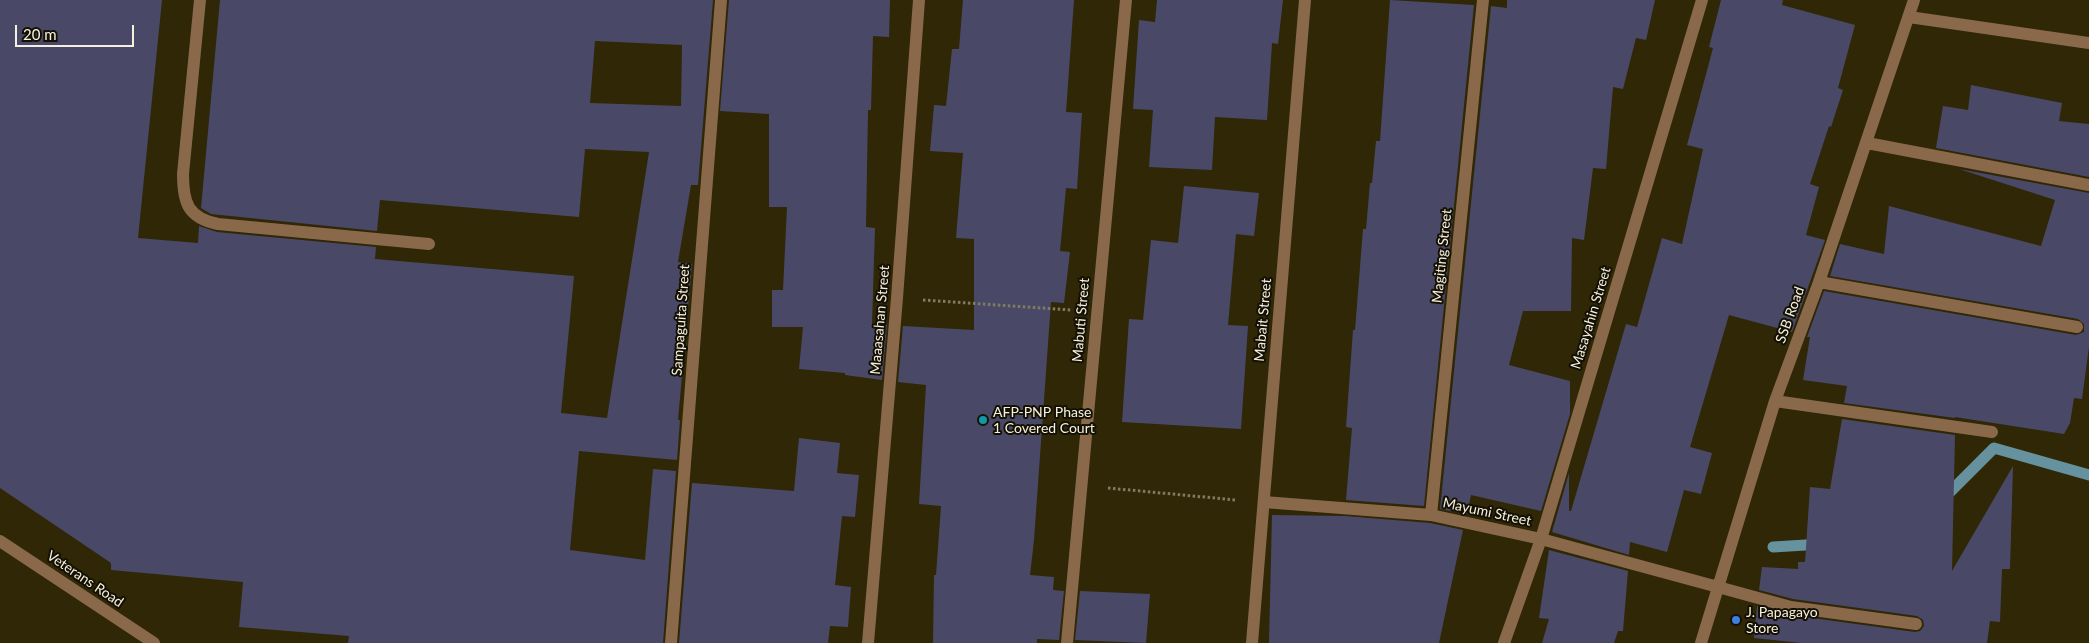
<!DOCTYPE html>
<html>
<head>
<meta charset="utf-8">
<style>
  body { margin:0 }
  #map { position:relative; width:2089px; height:643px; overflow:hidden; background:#2f2706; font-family:Lato,sans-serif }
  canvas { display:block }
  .scale { position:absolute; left:15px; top:25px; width:119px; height:22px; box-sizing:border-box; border:2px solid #f6f1df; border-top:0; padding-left:6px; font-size:15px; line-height:18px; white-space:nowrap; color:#f6f1df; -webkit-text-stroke:4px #141004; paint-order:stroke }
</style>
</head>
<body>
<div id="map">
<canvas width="2089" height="643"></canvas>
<div class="scale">20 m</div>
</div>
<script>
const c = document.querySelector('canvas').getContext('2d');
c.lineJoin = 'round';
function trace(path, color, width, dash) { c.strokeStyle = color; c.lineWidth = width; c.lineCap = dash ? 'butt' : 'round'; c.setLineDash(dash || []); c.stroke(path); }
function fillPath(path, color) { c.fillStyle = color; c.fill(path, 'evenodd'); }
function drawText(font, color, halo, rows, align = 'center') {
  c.font = font + ' Lato,sans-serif'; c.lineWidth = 4; c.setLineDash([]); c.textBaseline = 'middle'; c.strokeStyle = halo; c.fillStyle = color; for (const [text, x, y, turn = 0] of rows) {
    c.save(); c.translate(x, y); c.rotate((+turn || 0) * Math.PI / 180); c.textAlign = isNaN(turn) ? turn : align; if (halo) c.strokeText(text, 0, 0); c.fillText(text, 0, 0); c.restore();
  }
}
trace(new Path2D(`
  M1944,498L1994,448L2089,475
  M1773,547L1822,544`), '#66929f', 11);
fillPath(new Path2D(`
  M0,0H162L138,238L198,243L199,226L217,232L376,247L375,259L574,276L561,413L607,418L649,152L585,149L579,217L380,200L377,231L211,214L201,208L220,0H713L698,185H691L678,262L692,264L678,420H680L677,460L579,451L570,550L645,560L653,469L676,471L663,643H348L349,636L239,627L243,582L111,570V563L0,488ZM595,41L682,45L681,106L590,103Z
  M729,0H890L889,37L873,36L871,110H868L866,227L875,228L872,324L887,325L882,380L845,375V373L799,369L803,327H772V290H783L787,207H769V114L720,111Z
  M963,0H1074L1066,112L1082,113L1077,189L1066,188L1060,251L1070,252L1064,303L1051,302L1034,540L1030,575L1054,577L1053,590L1064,591L1059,640L1037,639V643H933L934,575H936L941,506L919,504L926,385L898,382L903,326L974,330V239L956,238L963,153L930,151L934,105L946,106L952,49H959Z
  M1157,0H1283L1278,44L1272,43L1267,120L1215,117L1212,170L1149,167L1153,110L1133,109L1139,20L1155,22Z
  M1390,0L1474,5L1424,506L1346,500L1352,428L1346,427L1353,330H1355L1363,229H1366L1370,183H1372L1376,141H1380Z
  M1507,0H1655L1646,40L1636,38L1623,89L1613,87L1606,169L1593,168L1584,240L1572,238L1571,311H1523L1509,365L1570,381V414L1541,511L1471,495L1467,514L1440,509L1491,6L1507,8Z
  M1721,0H1783L1782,5L1855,25L1838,88L1843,90L1831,127L1829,126L1810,184L1819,187L1806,235L1825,240L1792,332L1729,315L1690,447L1712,453L1701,494L1684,490L1667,552L1630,542L1629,555L1552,532L1569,473V511H1571L1626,324L1637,327L1662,238L1682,244L1703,149L1687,145L1713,48L1709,47Z
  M1971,85L2062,103L2059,121L2089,124V177L1936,148L1943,106L1968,110Z
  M1959,169L2089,193V347L2082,399L2074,398L2070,423L2064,434L1955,417V418L1844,403L1847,386L1803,380L1810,337H1807L1824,291L2076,335L2084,332V324L2078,319L1830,276L1840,244L1884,254L1889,206L2041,246L2055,200Z
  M1184,186L1259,193L1254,236L1236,234L1228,325L1248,326L1241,429L1122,422L1129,319L1143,320L1151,240L1178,243Z
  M1842,419L1955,435L1952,571L2013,466L2010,569H2002L2000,622L1990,621L1987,643H1802L1754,638L1757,606L1790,615L1915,632L1920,631L1924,626L1923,620L1917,616L1793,599L1759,590L1762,567L1798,569V562H1805L1810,487L1830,489Z
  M799,438L840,443L837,473L859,475L855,517L842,516L835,585L851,587L848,627L830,626L828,643H679L692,483L794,491Z
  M1272,515L1345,516L1430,523L1463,530L1439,643H1269Z
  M1549,550L1628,571L1623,631H1618L1614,643H1542L1549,619L1539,618Z
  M1080,591L1150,594L1146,643L1075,640Z`), '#494967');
trace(new Path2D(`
  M923,300L1071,310
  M1108,488L1236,500`), '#817b60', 3, [2.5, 2.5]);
trace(new Path2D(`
  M200,0L183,174C183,203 188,218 218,224L429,244`), '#8a694a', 12);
trace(new Path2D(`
  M1718,587L1791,607L1916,624`), '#8a694a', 12);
trace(new Path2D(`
  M1909,17L2089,43
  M1867,143L2089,185
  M1819,282L2077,327
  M1775,401L1992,432
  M1264,502L1431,515L1541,539L1718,587
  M1431,515L1483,0
  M671,643L721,0
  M868,643L897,298L919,0
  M1067,643L1126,0
  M1252,643L1305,0
  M1504,643L1541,539L1702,0
  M1701,643L1775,401L1819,282L1914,0`), '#8a694a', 12);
trace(new Path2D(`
  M0,541L154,643`), '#8a694a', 12);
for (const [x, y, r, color] of [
  [983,420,5,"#0f9aa8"],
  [1736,620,5,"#3f7fe0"]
]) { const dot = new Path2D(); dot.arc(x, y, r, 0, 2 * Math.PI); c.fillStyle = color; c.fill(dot); trace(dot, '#141004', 2); }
drawText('14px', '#f6f1df', '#141004', [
  ["Magiting Street",1442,256,-84],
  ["SSB Road",1790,315,-70],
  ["Masayahin Street",1591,318,-73],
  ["Sampaguita Street",681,320,-86],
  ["Maaasahan Street",880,320,-85],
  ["Mabuti Street",1081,320,-85],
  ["Mabait Street",1263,320,-85],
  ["Mayumi Street",1487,512,12],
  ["Veterans Road",85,579,34]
]);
drawText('14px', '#f6f1df', '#141004', [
  ["AFP-PNP Phase",993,412],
  ["1 Covered Court",993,428],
  ["J. Papagayo",1746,612],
  ["Store",1746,628]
], 'left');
</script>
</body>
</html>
